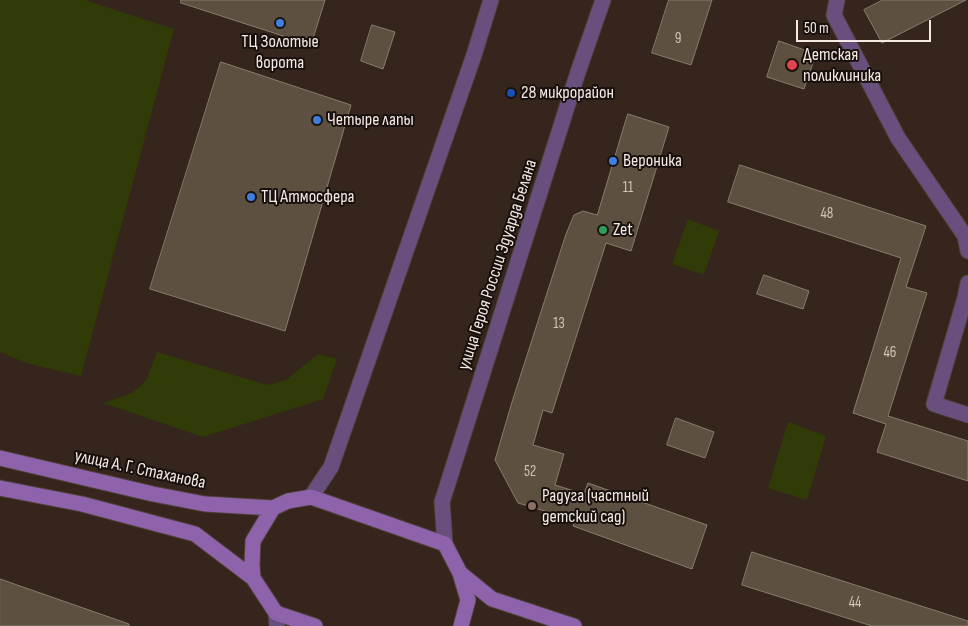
<!DOCTYPE html>
<html>
<head>
<meta charset="utf-8">
<style>
  body { margin:0 }
  #map { position:relative; width:968px; height:626px; overflow:hidden; background:#35251d; font-family:"Sofia Sans Condensed",sans-serif }
  canvas { display:block }
  .scale { position:absolute; left:796px; top:20px; width:135px; height:22px; box-sizing:border-box; border:2px solid #f5e9e4; border-top:0; padding-left:6px; font-size:15px; line-height:18px; white-space:nowrap; color:#f5e9e4; -webkit-text-stroke:4px #17100c; paint-order:stroke }
</style>
</head>
<body>
<div id="map">
<canvas width="968" height="626"></canvas>
<div class="scale">50 m</div>
</div>
<script>
const c = document.querySelector('canvas').getContext('2d');
c.lineJoin = 'round';
function fillPath(path, color) { c.fillStyle = color; c.fill(path, 'evenodd'); }
function trace(path, color, width, dash) { c.strokeStyle = color; c.lineWidth = width; c.lineCap = dash ? 'butt' : 'round'; c.setLineDash(dash || []); c.stroke(path); }
function drawText(font, color, halo, rows, align = 'center') {
  c.font = font + ' "Sofia Sans Condensed",sans-serif'; c.lineWidth = 4; c.setLineDash([]); c.textBaseline = 'middle'; c.strokeStyle = halo; c.fillStyle = color; for (const [text, x, y, turn = 0] of rows) {
    c.save(); c.translate(x, y); c.rotate((+turn || 0) * Math.PI / 180); c.textAlign = isNaN(turn) ? turn : align; if (halo) c.strokeText(text, 0, 0); c.fillText(text, 0, 0); c.restore();
  }
}
fillPath(new Path2D(`
  M0,0H85L174,29L81,376L29,364L0,352Z
  M688,219L719,231L704,275L672,264Z
  M157,352L267,385L286,380L318,354L337,359L323,399L203,437L103,403L132,393L146,381Z
  M788,422L826,436L807,500L768,488Z`), '#303b07');
const building = new Path2D(`
  M181,0H325L311,45L181,3Z
  M669,0H712L691,65L652,53Z
  M883,0H966L882,43L864,10Z
  M372,25L395,32L383,69L361,61Z
  M779,41L816,54L804,89L767,77Z
  M221,62L351,105L285,331L150,289Z
  M628,114L669,127L631,251L606,243L552,413L543,410L533,445L564,454L555,485L584,494L588,483L707,525L692,569L573,526L575,520L518,503L495,460L512,402L566,234L574,215L583,211L597,215Z
  M740,165L926,226L906,287L927,293L888,416L968,441V481L877,452L886,424L853,413L901,258L728,202Z
  M764,275L809,291L803,309L757,294Z
  M676,418L714,432L705,458L667,445Z
  M752,552L968,621V626H872L742,585Z
  M0,579L129,624V626H0Z`);
fillPath(building, '#5d5041');
trace(building, '#8a7c6c', 1);
const minor = new Path2D(`
  M837,0L834,15L898,138L965,236L968,251
  M968,283L965,298L934,404L968,415`);
const tertiary = new Path2D(`
  M311,497L331,467L474,55L491,0
  M445,544L442,502L578,72L603,0
  M276,613L277,626`);
const secondary = new Path2D(`
  M0,458L153,494L205,504L273,508
  M0,488L82,504L195,534L253,578
  M460,573L492,599L574,626
  M315,626L276,613L253,578L252,564L253,541L273,508L288,501L311,497L445,544L460,573L468,600L461,626`);
trace(minor, '#504039', 17);
trace(tertiary, '#504039', 17);
trace(secondary, '#504039', 17);
trace(minor, '#694f7d', 15);
trace(tertiary, '#694f7d', 15);
trace(secondary, '#8e63ac', 15);
for (const [x, y, r, color] of [
  [280,23,5,"#3f7fe0"],
  [792,65,6,"#e0444e"],
  [511,93,5,"#1a4fb4"],
  [317,120,5,"#3f7fe0"],
  [613,161,5,"#3f7fe0"],
  [251,197,5,"#3f7fe0"],
  [603,230,5,"#2e9e5b"],
  [532,506,5,"#8d6e63"]
]) { const dot = new Path2D(); dot.arc(x, y, r, 0, 2 * Math.PI); c.fillStyle = color; c.fill(dot); trace(dot, '#17100c', 2); }
drawText('15px', '#cfc3bb', null, [
  ["9",678,39],
  ["11",628,188],
  ["48",827,214],
  ["13",559,324],
  ["46",890,353],
  ["52",530,472],
  ["44",855,603]
]);
drawText('18px', '#f5e9e4', '#17100c', [
  ["ТЦ Золотые",280,42,"center"],
  ["ворота",280,63,"center"],
  ["Детская",803,55],
  ["поликлиника",803,76],
  ["28 микрорайон",521,93],
  ["Четыре лапы",327,120],
  ["Вероника",623,161],
  ["ТЦ Атмосфера",261,197],
  ["Zet",613,230],
  ["Радуга (частный",542,496],
  ["детский сад)",542,517]
], 'left');
drawText('18px', '#f5e9e4', '#17100c', [
  ["улица Героя России Эдуарда Белана",498,265,-72],
  ["улица А. Г. Стаханова",140,470,12]
]);
</script>
</body>
</html>
